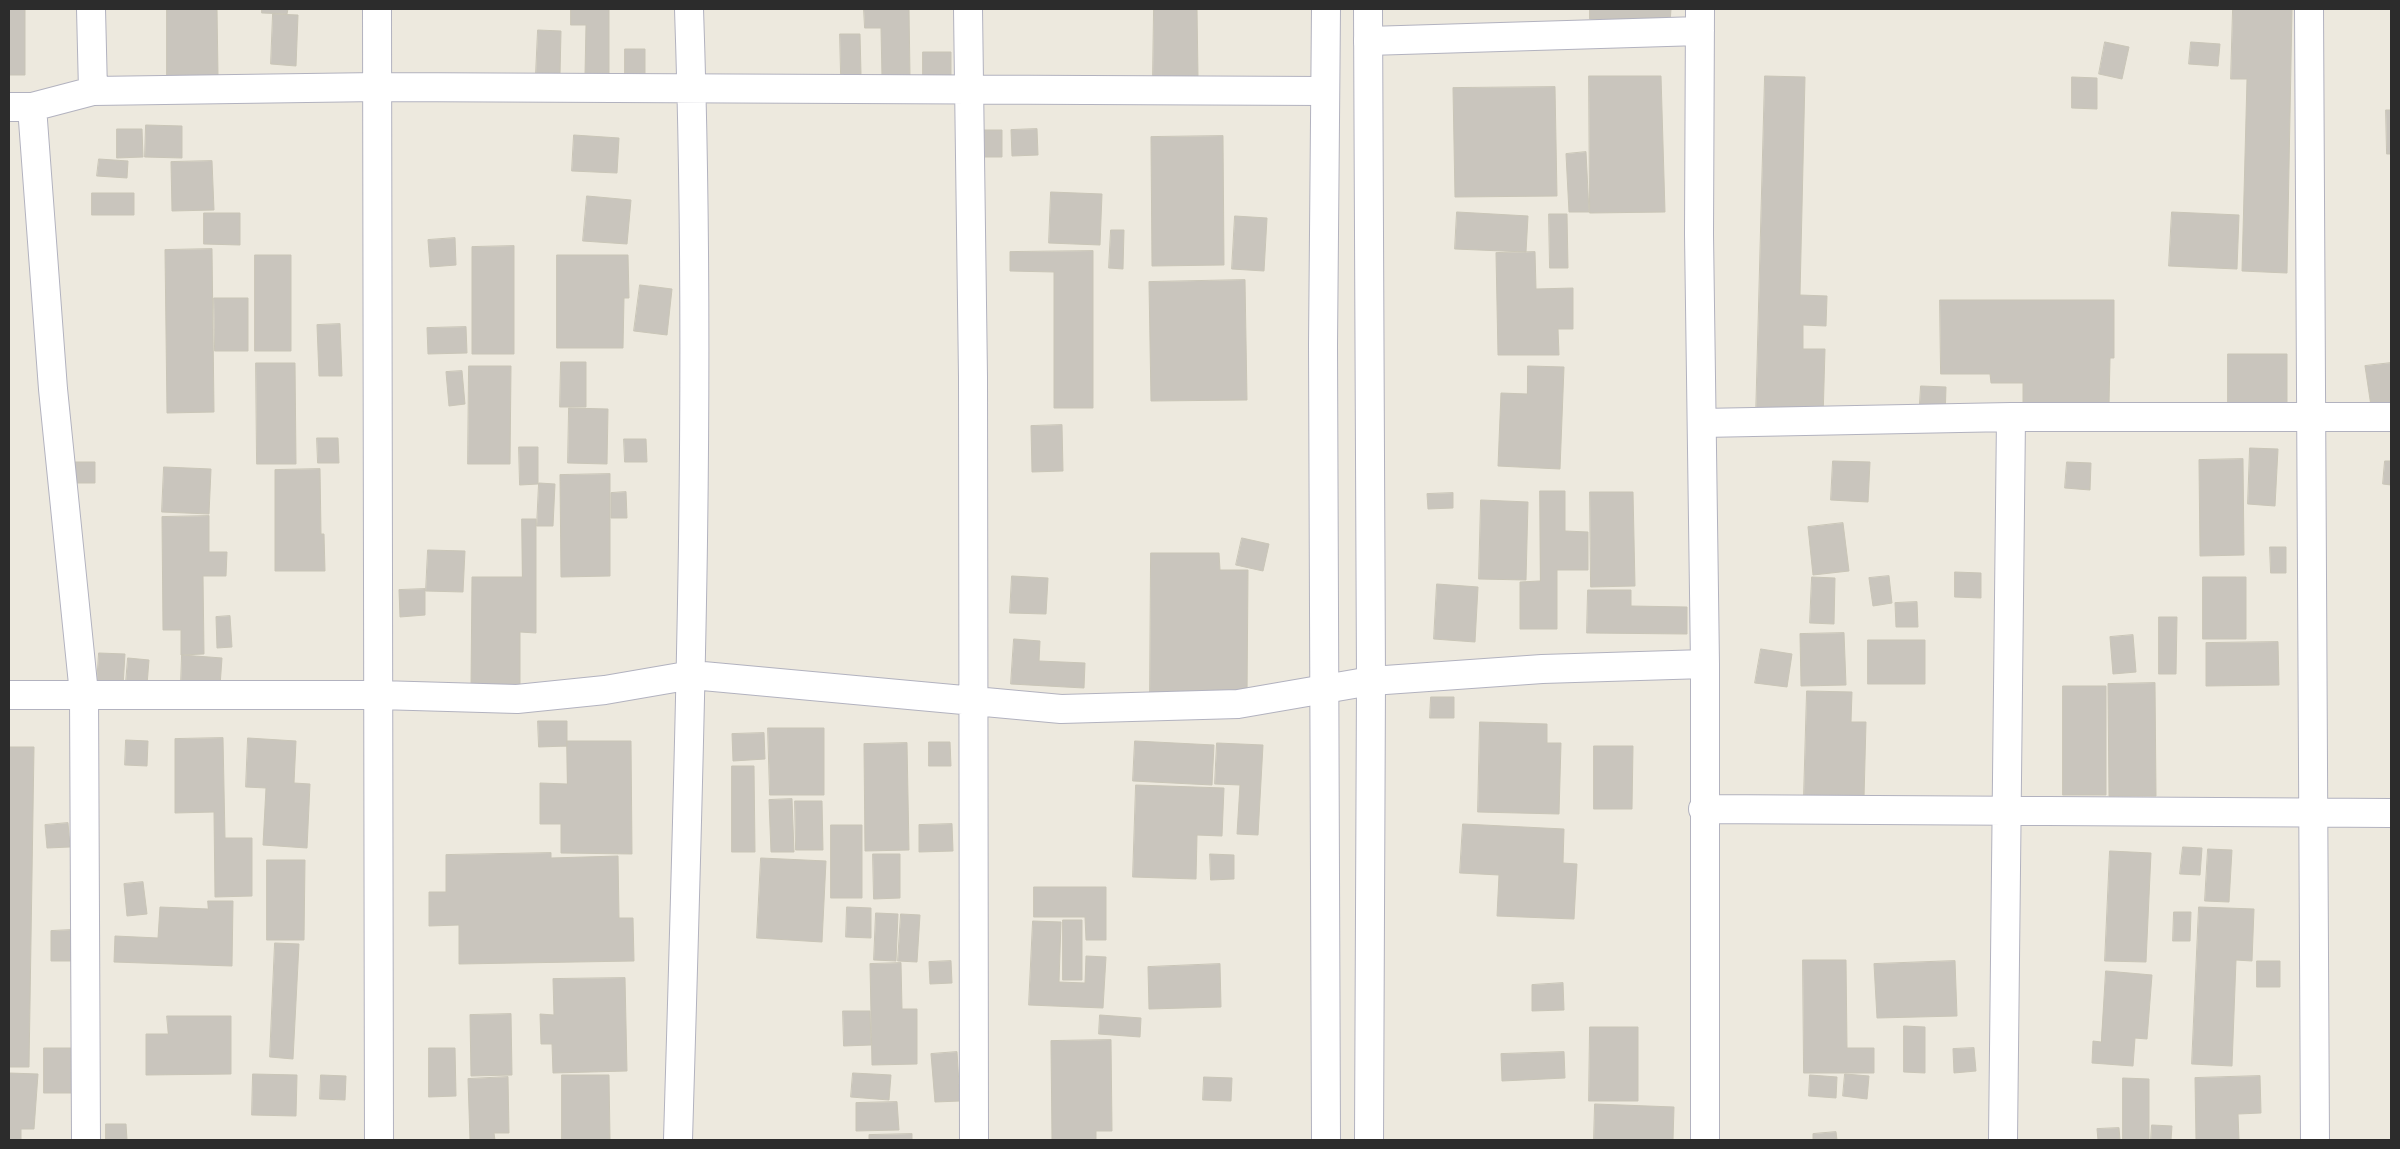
<!DOCTYPE html>
<html>
<head>
<meta charset="utf-8">
<style>
  body { margin:0 }
  #map { position:relative; width:2400px; height:1149px; overflow:hidden; background:#ede9de; font-family:"PT Sans Narrow",sans-serif }
  canvas { display:block }
  .frame { position:absolute; inset:0; border:10px solid #2c2c2c; pointer-events:none }
</style>
</head>
<body>
<div id="map">
<canvas width="2400" height="1149"></canvas>
<div class="frame"></div>
</div>
<script>
const c = document.querySelector('canvas').getContext('2d');
c.lineJoin = 'round';
function fillPath(path, color) { c.fillStyle = color; c.fill(path, 'evenodd'); }
function trace(path, color, width, dash) { c.strokeStyle = color; c.lineWidth = width; c.lineCap = dash ? 'butt' : 'round'; c.setLineDash(dash || []); c.stroke(path); }
const building = new Path2D(`
  M9,9H25V75H9Z
  M167,9H217L218,76H167Z
  M262,9H288L287,14L262,13Z
  M571,9H609V76L585,75L586,25H571Z
  M864,9H909L910,77H882L881,28H865Z
  M1154,9H1197L1198,77H1153Z
  M1590,9H1671L1670,23L1590,19Z
  M2233,9H2292L2287,273L2242,271L2247,79H2231Z
  M273,14L298,15L296,66L271,64Z
  M538,30L561,31L560,75L536,74Z
  M840,34H860L861,74L841,75Z
  M2105,42L2129,47L2122,79L2099,74Z
  M2191,42L2220,44L2218,66L2189,64Z
  M625,49H645V75H625Z
  M923,52H951V75H923Z
  M1589,76H1661L1665,212L1590,213Z
  M1765,76L1805,77L1800,295L1827,296L1826,326L1803,325V349H1825L1823,419L1756,417Z
  M2072,77L2097,78V109L2072,108Z
  M1555,87L1557,196L1455,197L1453,88Z
  M2386,110H2391V154H2387Z
  M146,125L182,126V158L145,157Z
  M117,129H142L143,157L117,158Z
  M1037,129L1038,155L1012,156L1011,130Z
  M984,130H1002V157H985Z
  M574,135L619,138L617,173L572,171Z
  M1223,136L1224,265L1152,266L1151,137Z
  M1586,152L1589,212H1569L1566,154Z
  M99,159L128,161L127,178L97,176Z
  M212,161L214,210L172,211L171,162Z
  M1051,192L1102,194L1100,245L1049,243Z
  M92,193H134V215H92Z
  M587,196L631,200L627,244L583,241Z
  M1457,212L1528,216L1526,252L1455,249Z
  M2172,212L2239,215L2237,269L2169,266Z
  M204,213H240V245L204,244Z
  M1549,214H1567L1568,268H1550Z
  M1235,216L1267,218L1264,271L1232,269Z
  M1111,230H1124L1123,269L1109,268Z
  M455,238L456,265L430,267L428,240Z
  M514,246V354H472V247Z
  M212,249L214,412L167,413L165,250Z
  M1093,251V408H1054V272L1010,271V252Z
  M1535,252L1536,289L1573,288V329H1558L1559,355H1498L1496,253Z
  M255,255H291V351H255Z
  M557,255H628L629,298H624L623,348H557Z
  M1245,280L1247,400L1151,401L1149,282Z
  M640,285L672,289L667,335L634,331Z
  M214,298H248V351H215Z
  M1940,300H2114V358H2110L2109,405L2023,406V383H1991L1990,374H1941Z
  M340,324L342,376H319L317,325Z
  M466,327L467,353L428,354L427,328Z
  M2228,354H2287V414H2228Z
  M561,362H586V407H560Z
  M256,363H295L296,464H257Z
  M2391,363V404L2371,406L2365,366Z
  M469,366H511L510,464H468Z
  M1528,366L1564,367L1560,469L1498,466L1501,393L1527,394Z
  M462,371L465,404L449,406L446,372Z
  M1921,386L1946,387L1945,420L1919,419Z
  M569,408L608,409L607,464L568,463Z
  M1062,425L1063,471L1032,472L1031,426Z
  M317,438H338L339,463H318Z
  M624,439H646L647,462H625Z
  M519,447H538V484L520,485Z
  M2250,448L2278,449L2275,506L2248,504Z
  M2243,459L2244,555L2200,556L2199,460Z
  M1833,461L1870,462L1868,502L1831,500Z
  M2385,461H2391V485L2383,484Z
  M72,462H95V483H71Z
  M2067,462L2091,463L2090,490L2065,488Z
  M164,467L211,469L209,514L162,512Z
  M320,469L321,534H324L325,571H275V470Z
  M610,474V576L561,577L560,475Z
  M539,483L555,484L553,526H537Z
  M1540,491H1565V531L1588,532V570H1557V629H1520V582L1540,581Z
  M626,492L627,518H611V493Z
  M1590,492H1633L1635,586L1591,587Z
  M1453,493V508L1428,509L1427,494Z
  M1481,500L1528,502L1526,580L1479,579Z
  M209,516V552H227L226,576H203L204,654L181,655V630H163L162,517Z
  M522,519H536V633L520,632V688L471,687L472,577H522Z
  M1843,523L1849,571L1813,575L1808,527Z
  M1242,538L1269,544L1263,571L1236,565Z
  M2270,547H2286V573H2271Z
  M428,550L465,551L463,592L426,591Z
  M1151,553H1219L1220,570H1248L1247,697H1150Z
  M1955,572L1981,573V598L1955,597Z
  M1012,576L1048,578L1046,614L1010,613Z
  M1889,576L1892,603L1873,606L1869,578Z
  M1812,577L1835,578L1834,624L1810,623Z
  M2203,577H2246V639H2203Z
  M1437,584L1478,587L1475,642L1434,639Z
  M425,589V615L400,617L399,590Z
  M1588,590H1631V606L1687,607V634L1587,633Z
  M1917,602L1918,627H1896L1895,603Z
  M230,616L232,647L217,648L216,617Z
  M2159,617H2177L2176,674H2159Z
  M1844,633L1846,685L1801,686L1800,634Z
  M2133,635L2136,672L2113,674L2110,637Z
  M1014,639L1040,641L1039,661L1085,663L1084,688L1011,684Z
  M1868,640H1925V684H1868Z
  M2278,642L2279,685L2206,686V643Z
  M1761,649L1792,654L1787,687L1755,683Z
  M99,653L125,654L123,686L97,684Z
  M182,655L222,658L220,686L181,684Z
  M128,658L149,660L147,685L126,683Z
  M2155,683L2156,796H2109L2108,684Z
  M2063,686H2106V795H2063Z
  M1807,691L1852,692L1851,722H1866L1864,798L1804,796Z
  M1431,697H1454V718H1430Z
  M538,721H567V746L539,747Z
  M1480,722L1547,724V743H1561L1559,814L1478,812Z
  M768,728H824V795H770Z
  M764,733L765,759L733,761L732,734Z
  M223,738L225,838H252V896L215,897L214,812L175,813V739Z
  M248,738L296,741L294,783L310,784L307,848L263,845L266,788L246,787Z
  M126,740L148,741L147,766L125,765Z
  M567,741H631L632,854L561,853V824H540V783L567,784Z
  M1135,741L1214,745L1212,785L1133,781Z
  M929,742H950L951,766H929Z
  M907,743L909,850L865,851L864,744Z
  M1217,743L1263,745L1258,835L1237,834L1240,785L1215,784Z
  M1594,746H1633L1632,809H1594Z
  M9,747H34L29,1067H9Z
  M732,766H754L755,852H732Z
  M1136,785L1224,788L1222,836L1197,835L1196,879L1133,877Z
  M792,799L794,852H771L769,800Z
  M795,801H822L823,850H796Z
  M68,823L70,847L47,848L45,825Z
  M952,824L953,851L919,852V825Z
  M1463,824L1564,829L1563,863L1577,864L1574,919L1497,916L1499,875L1460,873Z
  M831,825H862V898H831Z
  M2183,847L2202,848L2200,875L2180,874Z
  M2208,849L2232,850L2229,902L2205,901Z
  M2110,851L2151,853L2146,962L2105,961Z
  M551,853V858L618,856L619,918H633L634,961L459,964V925L429,926V892H446V855Z
  M873,854H900V898L874,899Z
  M1210,854L1234,855V879L1211,880Z
  M761,858L826,861L822,942L757,938Z
  M267,860H305L304,940H267Z
  M143,882L147,914L127,916L124,884Z
  M1034,887H1106V940H1086L1085,917H1034Z
  M208,901H233L232,966L114,962L115,936L158,938L160,907L208,909Z
  M847,907L871,908V938L846,937Z
  M2199,907L2254,909L2252,961L2236,960L2232,1066L2192,1064Z
  M2174,912H2191L2190,941H2173Z
  M876,913L898,914L896,961L874,960Z
  M901,914L920,915L917,962L898,961Z
  M1063,920H1082V980H1063Z
  M1033,921L1061,922L1059,982L1085,983L1086,956L1106,957L1103,1008L1029,1005Z
  M71,930V961H51V931Z
  M275,943L299,944L293,1059L270,1057Z
  M1803,960H1846L1847,1048H1874V1073H1804Z
  M951,961L952,983L930,984L929,962Z
  M1955,961L1957,1016L1877,1018L1874,964Z
  M2257,961H2280V987H2257Z
  M901,963L902,1009H917V1064L872,1065L870,964Z
  M1220,964L1221,1007L1149,1009L1148,967Z
  M2106,971L2152,975L2147,1039L2135,1038L2133,1066L2092,1063L2093,1041L2101,1042Z
  M625,978L627,1071L553,1073L552,1044H541L540,1014L554,1015L553,979Z
  M1563,983L1564,1010L1532,1011V985Z
  M843,1011H870L871,1045L844,1046Z
  M511,1014L512,1075L471,1076L470,1015Z
  M1100,1015L1141,1018L1140,1037L1099,1034Z
  M167,1016H231V1074L146,1075V1034H168Z
  M1904,1026L1925,1027V1073L1904,1072Z
  M1590,1027H1638V1101H1589Z
  M1111,1040L1112,1131H1096V1140H1052L1051,1041Z
  M44,1048H73V1093H44Z
  M429,1048H455L456,1096L429,1097Z
  M1974,1048L1976,1071L1954,1073L1953,1049Z
  M957,1052L960,1101L935,1102L931,1054Z
  M1564,1052L1565,1078L1502,1081L1501,1054Z
  M9,1073L38,1074L34,1129H21V1140H9Z
  M853,1073L891,1075L889,1100L851,1097Z
  M253,1074L297,1075L296,1116L252,1115Z
  M1845,1074L1869,1076L1867,1099L1843,1096Z
  M321,1075L346,1076L345,1100L320,1099Z
  M562,1075H609L610,1140H562Z
  M1810,1075L1837,1077L1836,1098L1809,1096Z
  M2260,1076L2261,1113L2238,1114L2239,1140H2196L2195,1078Z
  M508,1077L509,1133H494L495,1140H470L468,1079Z
  M1204,1077L1232,1078L1231,1101L1203,1100Z
  M2123,1078L2149,1079V1140H2123Z
  M897,1102L899,1130L856,1131V1103Z
  M1595,1104L1674,1107L1673,1140H1594Z
  M106,1124H126L127,1140H106Z
  M2152,1125L2172,1126L2171,1140H2151Z
  M2119,1128L2120,1140H2098L2097,1129Z
  M1836,1132L1837,1140H1813V1134Z
  M912,1134V1140H869V1135Z`);
fillPath(building, '#c9c5bd');
trace(building, '#c9c5b7', 1);
const street = new Path2D(`
  M91,9L93,91L378,87L1324,91
  M377,9L379,1140
  M968,9L973,377L974,1140
  M1700,9L1699,234L1705,664V1140
  M2309,9L2315,1140
  M1368,41L1700,31
  M9,107H32L93,91
  M32,107L53,389L84,694L86,1140
  M1702,423L2011,417H2391
  M9,695H379L517,699L605,690L692,675L1061,709L1238,704L1371,681L1542,669L1705,664
  M1703,809L2391,813
  M678,1140C689,763 702,386 689,9
  M2003,1140L2011,417`);
const secondary = new Path2D(`
  M1326,9L1323,345L1326,1140
  M1368,9L1371,681L1369,1140`);
trace(street, '#b2b2bf', 30);
trace(secondary, '#b2b2bf', 30);
trace(street, '#fff', 28);
trace(secondary, '#fff', 28);
</script>
</body>
</html>
